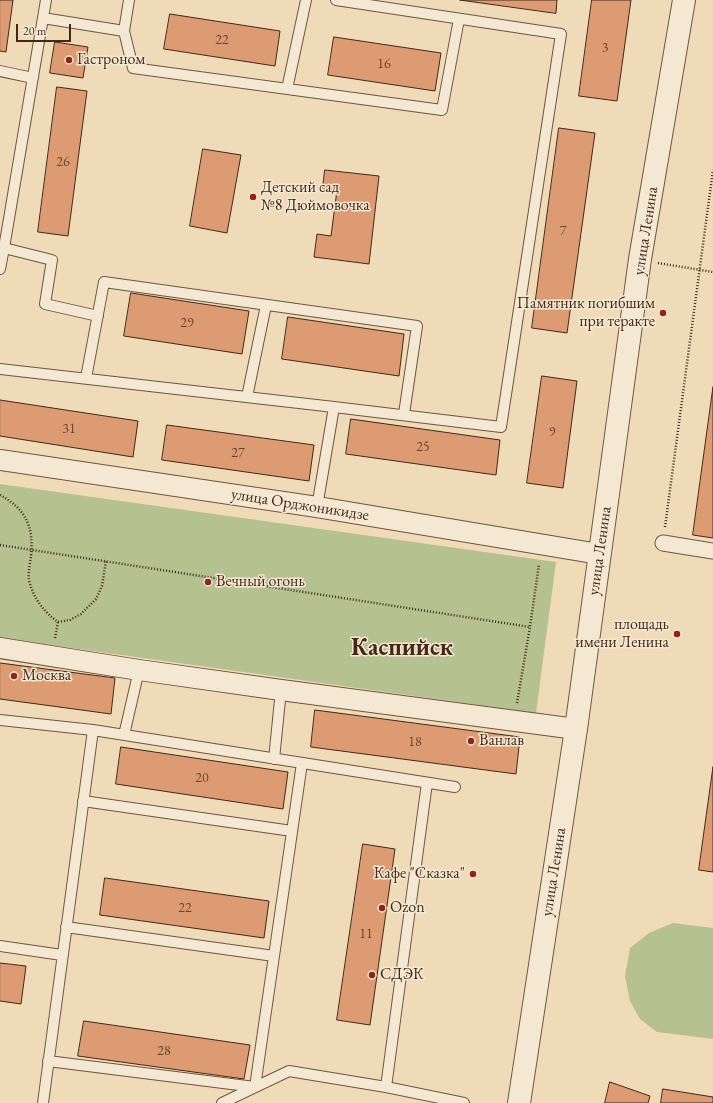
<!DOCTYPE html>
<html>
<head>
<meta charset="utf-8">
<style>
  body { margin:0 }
  #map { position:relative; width:713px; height:1103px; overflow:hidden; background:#f0dbb9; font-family:"EB Garamond",serif }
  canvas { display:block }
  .scale { position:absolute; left:16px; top:24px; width:55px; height:18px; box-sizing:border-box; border:2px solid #432817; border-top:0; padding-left:5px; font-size:12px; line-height:14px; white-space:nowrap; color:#432817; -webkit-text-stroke:3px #f5e8d2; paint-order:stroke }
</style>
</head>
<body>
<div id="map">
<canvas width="713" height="1103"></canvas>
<div class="scale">20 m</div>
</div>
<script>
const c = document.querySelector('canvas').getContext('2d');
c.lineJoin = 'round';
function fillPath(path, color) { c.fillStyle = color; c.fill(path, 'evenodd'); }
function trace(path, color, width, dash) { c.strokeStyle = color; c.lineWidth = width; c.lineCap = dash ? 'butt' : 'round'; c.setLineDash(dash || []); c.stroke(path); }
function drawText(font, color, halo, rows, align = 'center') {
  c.font = font + ' "EB Garamond",serif'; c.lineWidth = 3; c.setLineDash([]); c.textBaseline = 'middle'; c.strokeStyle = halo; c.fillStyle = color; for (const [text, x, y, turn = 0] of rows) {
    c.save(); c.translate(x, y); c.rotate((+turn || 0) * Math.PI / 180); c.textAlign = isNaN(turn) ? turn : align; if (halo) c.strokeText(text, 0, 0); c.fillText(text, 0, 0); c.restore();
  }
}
fillPath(new Path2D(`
  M0,484L556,562L536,713L0,638Z
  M673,923L713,928V1039L657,1032L640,1019L630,1001L625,976L630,948L649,933Z`), '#b6c191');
const building = new Path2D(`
  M0,0H13L6,52L0,51Z
  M460,0H557L556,13Z
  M592,0H631L617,101L579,96Z
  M170,14L280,31L275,66L164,49Z
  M334,37L441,53L435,91L328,75Z
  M55,42L88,47L83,78L50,73Z
  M57,87L87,91L68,236L38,232Z
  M559,128L595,133L567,333L532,328Z
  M203,149L241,155L227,233L190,226Z
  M325,170L379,176L369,264L314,257L317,234L331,236L337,190L323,188Z
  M131,293L249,311L242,354L124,336Z
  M288,317L404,334L399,376L282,359Z
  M542,376L577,381L563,488L527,483Z
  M713,387V538L693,535Z
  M0,400L138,421L133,457L0,436Z
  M351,419L500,440L496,475L346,454Z
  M167,425L314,445L309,481L162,460Z
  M0,663L115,678L111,714L0,699Z
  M315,710L520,737L516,774L311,747Z
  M121,747L288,772L283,809L116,784Z
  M713,767V872L699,870Z
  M363,844L395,849L370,1025L337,1020Z
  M105,878L269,901L264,938L100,915Z
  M0,963L26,966L21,1004L0,1001Z
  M84,1021L250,1045L244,1079L78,1056Z
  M610,1082L650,1096L648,1103H605Z
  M663,1089L713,1097V1103H661Z`);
fillPath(building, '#dc9b73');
trace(building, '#432817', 1);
const service = new Path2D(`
  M46,0L4,248L52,260L45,304L98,316
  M43,18L124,31L133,68L442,110L459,19
  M124,31L129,0
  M0,71L33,78
  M287,89L306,0
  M0,269L4,248
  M0,369L334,407L317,507
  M86,378L104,282L417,326L404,414
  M247,397L266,305
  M334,407L501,427L561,34L336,0
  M0,720L93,730L455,787
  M124,735L139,670
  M274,759L281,690
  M83,801L292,831
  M66,927L274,956
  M0,946L62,955
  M48,1061L255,1087L302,763
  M386,1087L427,783
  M43,1103L93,730
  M222,1103L289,1071L386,1087L464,1103`);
const pedestrian = new Path2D(`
  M663,543L713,551`);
const minor = new Path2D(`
  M0,460L317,507L599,554
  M0,648L139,670L281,690L576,729`);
const tertiary = new Path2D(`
  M519,1103L576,729L640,259L684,0`);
trace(service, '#6e5540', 12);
trace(pedestrian, '#6e5540', 17);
trace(minor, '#6e5540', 22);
trace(tertiary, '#6e5540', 24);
trace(new Path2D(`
  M658,263L713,272
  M0,495C26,509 34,527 31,556C30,563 28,573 29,580C33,598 44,612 58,622L70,620L81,614L96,599L102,586L106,561
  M665,527L713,170
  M0,545L530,627
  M55,638L58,622
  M517,703L530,627L539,564`), '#432817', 2.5, [1, 2]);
trace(service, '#f5e8d2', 10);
trace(pedestrian, '#f5e8d2', 15);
trace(minor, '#f5e8d2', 20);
trace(tertiary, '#f5e8d2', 22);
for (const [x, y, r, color] of [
  [69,60,4,"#8f2418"],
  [253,197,4,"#8f2418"],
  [663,313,4,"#8f2418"],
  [208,582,4,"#8f2418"],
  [677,634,4,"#8f2418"],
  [14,676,4,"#8f2418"],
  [471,741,4,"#8f2418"],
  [473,874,4,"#8f2418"],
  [382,908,4,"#8f2418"],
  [372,975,4,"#8f2418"]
]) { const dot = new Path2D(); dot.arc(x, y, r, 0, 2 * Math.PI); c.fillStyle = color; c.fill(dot); trace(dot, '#f5e8d2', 1.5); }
drawText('14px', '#69452e', null, [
  ["22",222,40],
  ["3",605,48],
  ["16",384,64],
  ["26",63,162],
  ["7",563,231],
  ["29",187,323],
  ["31",69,429],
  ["9",552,432],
  ["25",423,447],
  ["27",238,453],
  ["18",415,742],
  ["20",202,778],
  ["22",185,908],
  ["11",366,934],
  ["28",164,1051]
]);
drawText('16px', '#432817', '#f5e8d2', [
  ["Гастроном",77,60],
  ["Детский сад",261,188],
  ["№8 Дюймовочка",261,206],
  ["Памятник погибшим",655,304,"right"],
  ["при теракте",655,322,"right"],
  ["Вечный огонь",216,582],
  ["площадь",669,625,"right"],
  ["имени Ленина",669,643,"right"],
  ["Москва",22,676],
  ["Ванлав",479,741],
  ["Кафе \"Сказка\"",465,874,"right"],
  ["Ozon",390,908],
  ["СДЭК",380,975]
], 'left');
drawText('16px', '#432817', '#f5e8d2', [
  ["улица Ленина",646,231,-81],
  ["улица Орджоникидзе",300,505,9],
  ["улица Ленина",600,551,-82],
  ["улица Ленина",554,872,-81]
]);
drawText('bold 24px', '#432817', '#f5e8d2', [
  ["Каспийск",402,648]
]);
</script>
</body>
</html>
